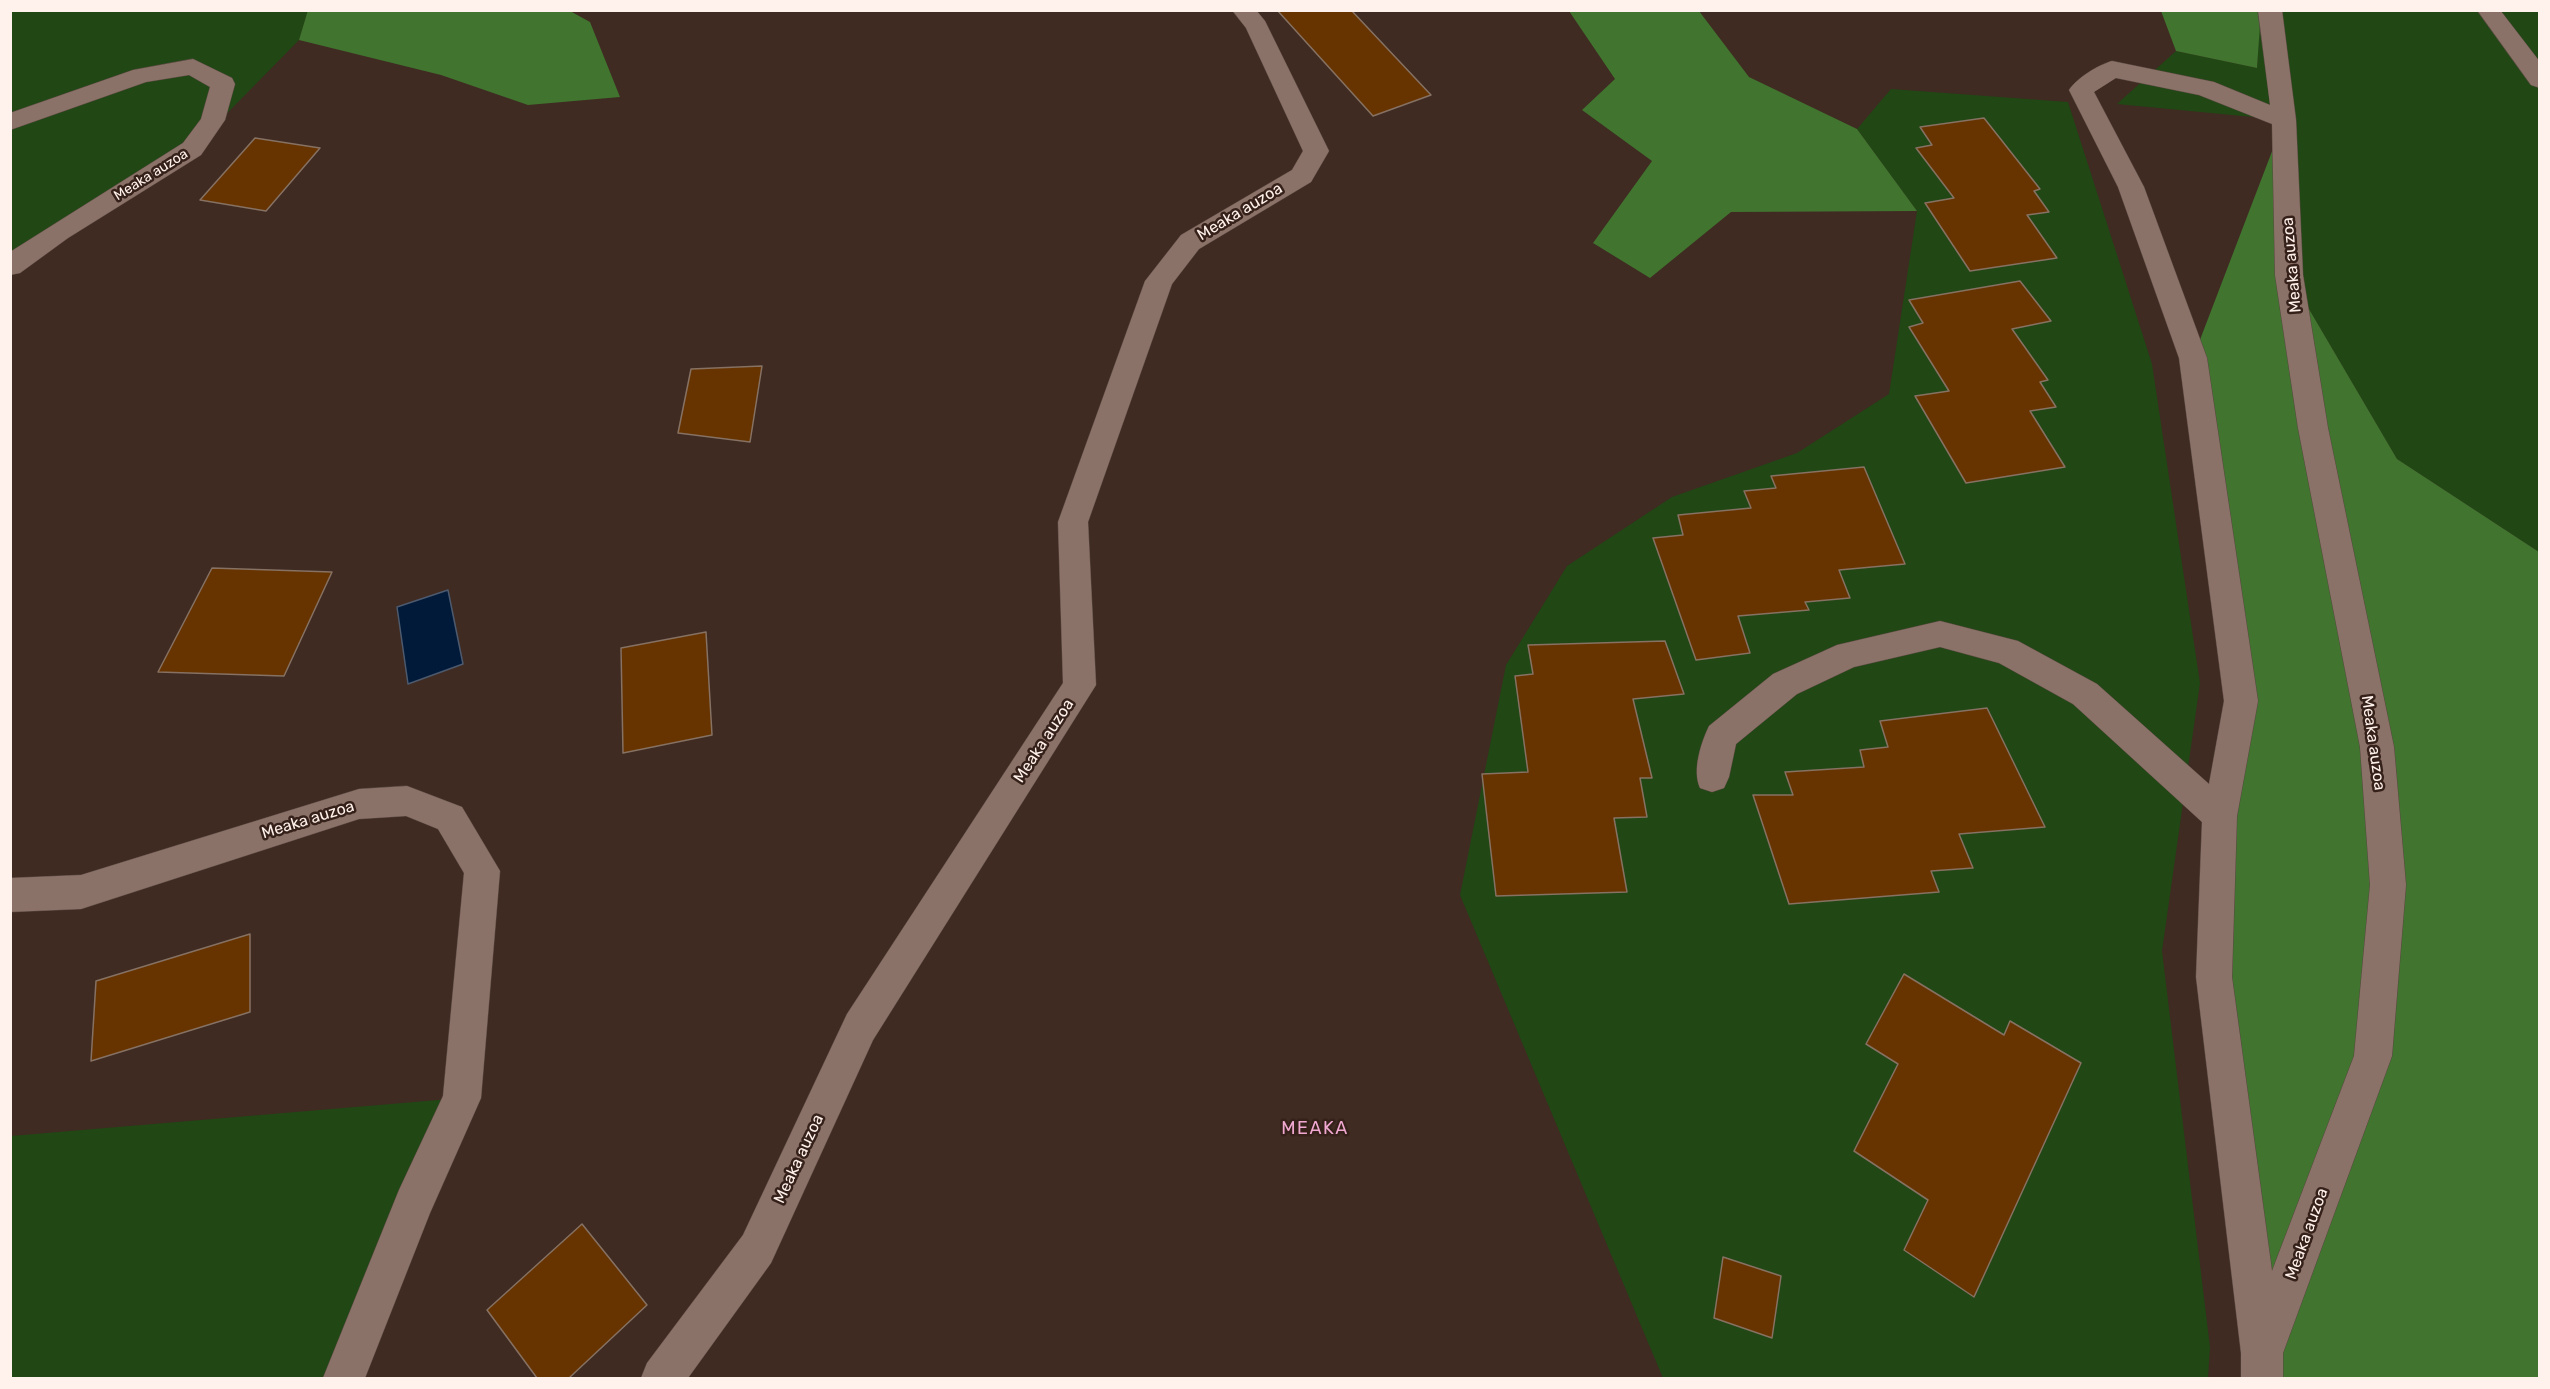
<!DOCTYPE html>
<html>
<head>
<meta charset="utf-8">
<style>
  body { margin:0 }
  #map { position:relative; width:2550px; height:1389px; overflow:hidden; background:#3f2b22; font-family:Rubik,sans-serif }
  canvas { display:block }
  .frame { position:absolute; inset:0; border:12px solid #fff1eb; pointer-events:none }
</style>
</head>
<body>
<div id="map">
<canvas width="2550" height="1389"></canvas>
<div class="frame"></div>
</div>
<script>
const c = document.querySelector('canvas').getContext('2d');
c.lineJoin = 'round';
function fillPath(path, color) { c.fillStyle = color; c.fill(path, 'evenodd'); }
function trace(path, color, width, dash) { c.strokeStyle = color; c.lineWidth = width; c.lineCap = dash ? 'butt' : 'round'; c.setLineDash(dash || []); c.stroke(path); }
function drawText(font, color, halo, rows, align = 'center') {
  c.font = font + ' Rubik,sans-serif'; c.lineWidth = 5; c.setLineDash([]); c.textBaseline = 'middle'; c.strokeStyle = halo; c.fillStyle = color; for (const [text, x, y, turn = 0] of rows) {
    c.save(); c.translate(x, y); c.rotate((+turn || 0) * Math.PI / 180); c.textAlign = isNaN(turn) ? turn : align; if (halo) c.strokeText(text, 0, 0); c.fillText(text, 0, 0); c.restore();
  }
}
fillPath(new Path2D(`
  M11,11H308L299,40L192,149L11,270Z
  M2260,11H2539V552L2397,459L2289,275L2284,120L2117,104L2176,51L2257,68Z
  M1891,89L2068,102L2152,364L2200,683L2162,951L2210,1347L2208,1378H1663L1460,895L1506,665L1567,566L1672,497L1797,453L1889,394L1917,211L1857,129Z
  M462,1098L347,1378H11V1136Z`), '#214715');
fillPath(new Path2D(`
  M308,10L570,11L590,22L620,97L528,105L441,75L299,40Z
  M1569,11H1699L1749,77L1857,129L1917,211L1731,212L1650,278L1593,243L1652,161L1582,110L1615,79Z
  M2161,11H2261L2257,68L2176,51Z
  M2284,120L2289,275L2397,459L2539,552V1378H2262V1353L2214,977L2241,701L2193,358Z`), '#40742f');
const water = new Path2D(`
  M448,590L463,664L408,684L397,607Z`);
fillPath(water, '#011a39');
trace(water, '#4d5a6e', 1.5);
const building = new Path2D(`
  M1277,10H1351L1431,95L1373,116Z
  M1984,118L2040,189L2034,191L2049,212L2027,215L2057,258L1970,271L1925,203L1954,198L1916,148L1932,145L1920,127Z
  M255,138L320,148L266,211L200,200Z
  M2020,281L2051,321L2012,329L2048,380L2040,382L2056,407L2030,411L2065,467L1966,483L1915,396L1949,391L1909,327L1923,323L1909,300Z
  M762,366L750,442L678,433L691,369Z
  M1864,467L1905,564L1839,570L1850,598L1805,602L1809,610L1738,616L1750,653L1696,660L1653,538L1683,535L1678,515L1751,508L1744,491L1776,488L1771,476Z
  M212,568L332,572L284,676L158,672Z
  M706,632L712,735L623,753L621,648Z
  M1665,641L1684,694L1633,699L1652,778H1640L1647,817L1614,818L1627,892L1496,896L1482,774L1528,772L1515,676L1533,674L1528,645Z
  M1987,708L2045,827L1959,834L1973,868L1931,871L1939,892L1789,904L1753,795H1793L1785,772L1864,767L1860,750L1888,747L1880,721Z
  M250,934V1012L91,1061L96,981Z
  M1904,974L2004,1035L2010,1021L2081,1063L1974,1297L1904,1250L1928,1200L1854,1151L1898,1064L1866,1044Z
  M582,1224L647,1305L569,1378H537L487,1310Z
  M1723,1257L1781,1276L1772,1338L1714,1318Z`);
fillPath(building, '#673400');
trace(building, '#867162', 1.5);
const minor = new Path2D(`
  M1232,10H1256L1265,21L1329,151L1311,182L1199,249L1172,284L1088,522L1096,685L873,1040L771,1263L688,1378H641L647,1363L743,1235L847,1014L1063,683L1058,522L1145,281L1181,235L1292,170L1303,151L1246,28Z
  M2258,10H2282L2296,120L2303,275L2328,428L2394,747L2406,885L2392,1056L2283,1353V1378H2241V1353L2196,977L2202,822L2073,704L1999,663L1940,647L1854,667L1797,694L1736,744L1729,777L1724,788L1712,792L1700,788C1692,770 1701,743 1709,726L1773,674L1837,645L1940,621L2018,641L2097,684L2209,784L2224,701L2179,358L2118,187L2069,90C2077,78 2098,65 2112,61L2214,82L2270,105ZM2116,78L2199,95L2272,124L2275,275L2298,428L2360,747L2370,885L2354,1056L2272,1271L2232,977L2237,816L2258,701L2207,358L2144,187L2094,92Z
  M2477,10H2500L2540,62V88L2531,85Z
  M193,59L232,78L235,84L225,120L201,155L68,238L20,273L10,275V252L183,143L201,119L210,87L189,75L146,82L10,130V113L133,70Z
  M407,786L462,807L500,871L481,1098L430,1213L365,1378H323L399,1190L443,1096L464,873L438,829L406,816L359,819L81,909L10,912V878L81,875L359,789Z`);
trace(minor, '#594841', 1);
fillPath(minor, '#8b7268');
drawText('14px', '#fff1eb', '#352119', [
  ["Meaka auzoa",151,175,-32]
]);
drawText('16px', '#fff1eb', '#352119', [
  ["Meaka auzoa",1240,212,-31],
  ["Meaka auzoa",2292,265,-95],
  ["Meaka auzoa",1044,741,-57],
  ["Meaka auzoa",2373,743,82],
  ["Meaka auzoa",308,820,-17],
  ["Meaka auzoa",799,1159,-65],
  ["Meaka auzoa",2307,1234,-70]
]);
c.letterSpacing = '1.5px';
drawText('18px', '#f0a7d0', '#352119', [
  ["MEAKA",1315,1129]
]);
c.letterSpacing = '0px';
</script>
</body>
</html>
